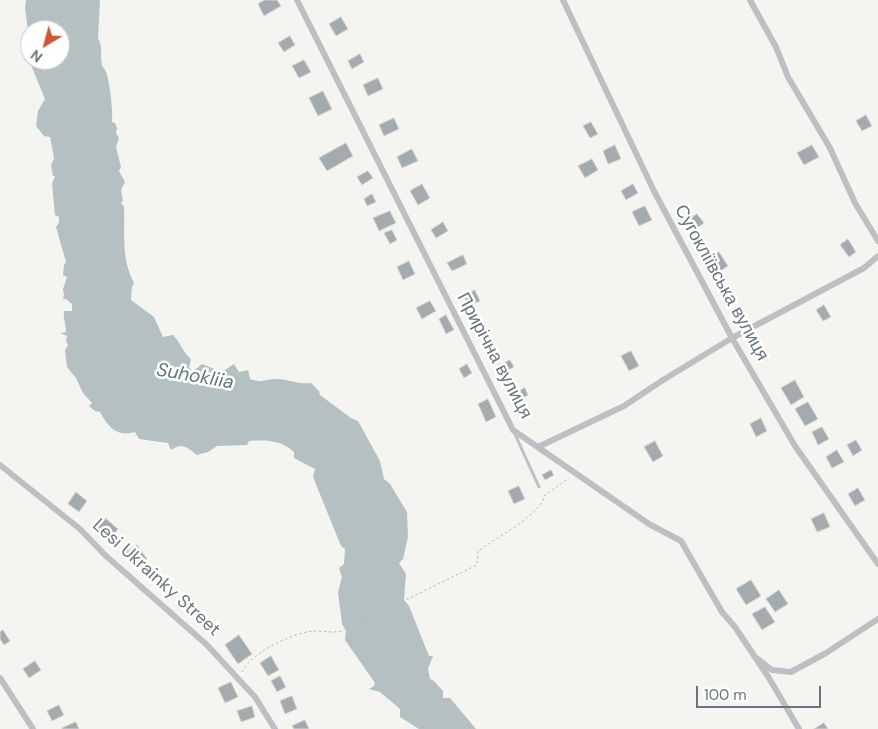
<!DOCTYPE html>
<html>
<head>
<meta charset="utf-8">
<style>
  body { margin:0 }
  #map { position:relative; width:878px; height:729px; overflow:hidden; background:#f4f4f1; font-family:"DM Sans",sans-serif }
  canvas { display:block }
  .north { position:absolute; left:20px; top:20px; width:50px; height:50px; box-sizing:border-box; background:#fff; border:1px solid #c2c8cb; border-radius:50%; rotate:217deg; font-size:14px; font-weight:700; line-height:20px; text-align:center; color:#67757e }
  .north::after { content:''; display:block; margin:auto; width:18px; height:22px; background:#cd5438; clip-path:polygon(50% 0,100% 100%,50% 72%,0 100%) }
  .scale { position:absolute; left:696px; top:686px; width:125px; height:22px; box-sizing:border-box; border:2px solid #67757e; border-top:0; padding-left:6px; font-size:15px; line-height:18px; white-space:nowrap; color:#67757e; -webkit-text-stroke:4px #fff; paint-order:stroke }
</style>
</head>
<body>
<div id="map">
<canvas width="878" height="729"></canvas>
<div class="north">N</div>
<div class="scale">100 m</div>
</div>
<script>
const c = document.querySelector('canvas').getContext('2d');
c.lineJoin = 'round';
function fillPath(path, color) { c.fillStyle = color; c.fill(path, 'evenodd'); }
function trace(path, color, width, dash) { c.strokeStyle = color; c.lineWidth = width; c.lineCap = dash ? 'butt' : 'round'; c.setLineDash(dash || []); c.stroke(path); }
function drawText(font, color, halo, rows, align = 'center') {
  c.font = font + ' "DM Sans",sans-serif'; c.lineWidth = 5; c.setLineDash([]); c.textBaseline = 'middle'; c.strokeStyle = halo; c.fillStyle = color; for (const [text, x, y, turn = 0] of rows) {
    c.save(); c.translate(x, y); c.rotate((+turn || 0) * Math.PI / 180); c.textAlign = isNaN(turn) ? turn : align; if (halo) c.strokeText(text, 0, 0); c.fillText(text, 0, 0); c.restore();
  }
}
fillPath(new Path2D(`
  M26,0H100L98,38C103,46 100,56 102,65C104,70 104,67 106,72C110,82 113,112 112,122L115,123L117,128L116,133L119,138L116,147L121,167L119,171L125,182L121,190L123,200L121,204L124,206C125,234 121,258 134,283L132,287L131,300L154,317L163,337L173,335C181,343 183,353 191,359L189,367L192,372L202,364L222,372L234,364L239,372L248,370L250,379C262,383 263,380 274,379C287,378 298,385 311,383L319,391L320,395L351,418L358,421L380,461L384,479L390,484L407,512L408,537L403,559L399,563L406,574L404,600L409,606L429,656H433L428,669L430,679L434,681L443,691V698H450L476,729H419L400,717V709L380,692L369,689L374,686L375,683L345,640L346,630L342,624L338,592L342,577L339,568L344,564L345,549L341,546L313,477L315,469L294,458V452C281,440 267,440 249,441L247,445L217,446L208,452L197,455C187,447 182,442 171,450L168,443L139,439L135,432C116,437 109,428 100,412L95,411L89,406L92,403L83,393L76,378L67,367L65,350L68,345L66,341L67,336L60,333L66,332C66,324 63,318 64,311H72V304L66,299H63L64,295L63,289L67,277L63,275L64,265L66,262L56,227L59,223V217L55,215L52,184L55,176H53L51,166L54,158L50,137L44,136L36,126L38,111L45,99L31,65L32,60H60V30H30V46L25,8Z`), '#b5c0c3');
const building = new Path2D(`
  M265,0H277L281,6L264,16L258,4Z
  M341,17L348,29L336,36L329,24Z
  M290,36L295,45L284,52L278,43Z
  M360,54L364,62L352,69L348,61Z
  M304,60L311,72L299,78L292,66Z
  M378,78L383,89L368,96L363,85Z
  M323,91L332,109L318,116L309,98Z
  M866,115L872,126L862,131L856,121Z
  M394,118L399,129L384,136L379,125Z
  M591,122L598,134L590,138L583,126Z
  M346,143L353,156L327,171L319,158Z
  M615,145L621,159L608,164L603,151Z
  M812,145L819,157L804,165L797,153Z
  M412,149L418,161L402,168L397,157Z
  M592,159L598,170L585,178L578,166Z
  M368,171L373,178L362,185L357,177Z
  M422,184L430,198L418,205L410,191Z
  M633,184L638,193L626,200L621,191Z
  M372,194L376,202L367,206L364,199Z
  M645,206L652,220L639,226L632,212Z
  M390,211L396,223L379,231L373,218Z
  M697,214L704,223L694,230L687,221Z
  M443,222L448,231L436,238L431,230Z
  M392,230L397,240L390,244L384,233Z
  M848,239L856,252L849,257L840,245Z
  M719,252L728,266L716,274L708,260Z
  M463,255L467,264L452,271L447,263Z
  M409,261L415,274L403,280L397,267Z
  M475,290L480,301L469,306L463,296Z
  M430,301L436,311L422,319L416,308Z
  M824,305L831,317L823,321L816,310Z
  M446,315L454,330L446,334L439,319Z
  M631,351L639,366L629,371L621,356Z
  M510,360L514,367L500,374L496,367Z
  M467,364L472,373L464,378L459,369Z
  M795,380L804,397L791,405L781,388Z
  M525,388L528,395L518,401L514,393Z
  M488,399L496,417L486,422L478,404Z
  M808,402L818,419L805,426L795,409Z
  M761,418L767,431L756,437L750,424Z
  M822,427L829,439L818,445L812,432Z
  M856,440L862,450L853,456L847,445Z
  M655,441L663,456L653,462L644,447Z
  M837,450L844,462L832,468L826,457Z
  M551,470L554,475L545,480L542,475Z
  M519,486L525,499L514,504L508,491Z
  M858,488L865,500L855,506L848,494Z
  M76,492L87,501L79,512L68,504Z
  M824,513L830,527L817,532L811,519Z
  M105,518L118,529L110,539L96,528Z
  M137,545L147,559L137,566L126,552Z
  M751,580L761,596L746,605L736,589Z
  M779,590L788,604L775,612L766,599Z
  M765,607L775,622L762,630L752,614Z
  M3,630L10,641L4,645L0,639V632Z
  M239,635L252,654L238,664L225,645Z
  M271,656L279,670L268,676L260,663Z
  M35,661L41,670L29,678L23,669Z
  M280,676L286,687L277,692L271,681Z
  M231,682L238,697L225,703L218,688Z
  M292,696L297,709L285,714L280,701Z
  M59,705L64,715L52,721L47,711Z
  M252,706L255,717L241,722L237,711Z
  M305,720L309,729H294L292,726Z
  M76,722L79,729H62V728Z
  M824,723L828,729H814Z`);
fillPath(building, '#a4abaf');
trace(building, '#d6d6d4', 1);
trace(new Path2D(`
  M242,672C250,654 287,636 307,632C319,629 330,634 342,631L477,565L478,551C492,541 544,512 544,496L569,478`), '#b6b9bb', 1, [2.5, 2.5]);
trace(new Path2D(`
  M514,432L539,487`), '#bcc0c2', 3);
trace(new Path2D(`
  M297,0L513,430L649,524L681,541L722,612L735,627L769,678L799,729
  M563,0L654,191L732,338L795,446L878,564
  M750,0L776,47L788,77L830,148L855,203L878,241
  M538,447L624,406L663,380L732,338L864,268L878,256
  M0,465L80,529L105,555L207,645L255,697L275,729
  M758,659L772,670L791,672L826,653L878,619
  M0,678L33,729`), '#bcc0c2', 6);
drawText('18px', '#67757e', '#fff', [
  ["Сугокліївська вулиця",721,283,61],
  ["Прирічна вулиця",494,356,62],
  ["Lesi Ukrainky Street",156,578,42]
]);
drawText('italic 19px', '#63767b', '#fff', [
  ["Suhokliia",195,377,10]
]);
</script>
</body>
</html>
